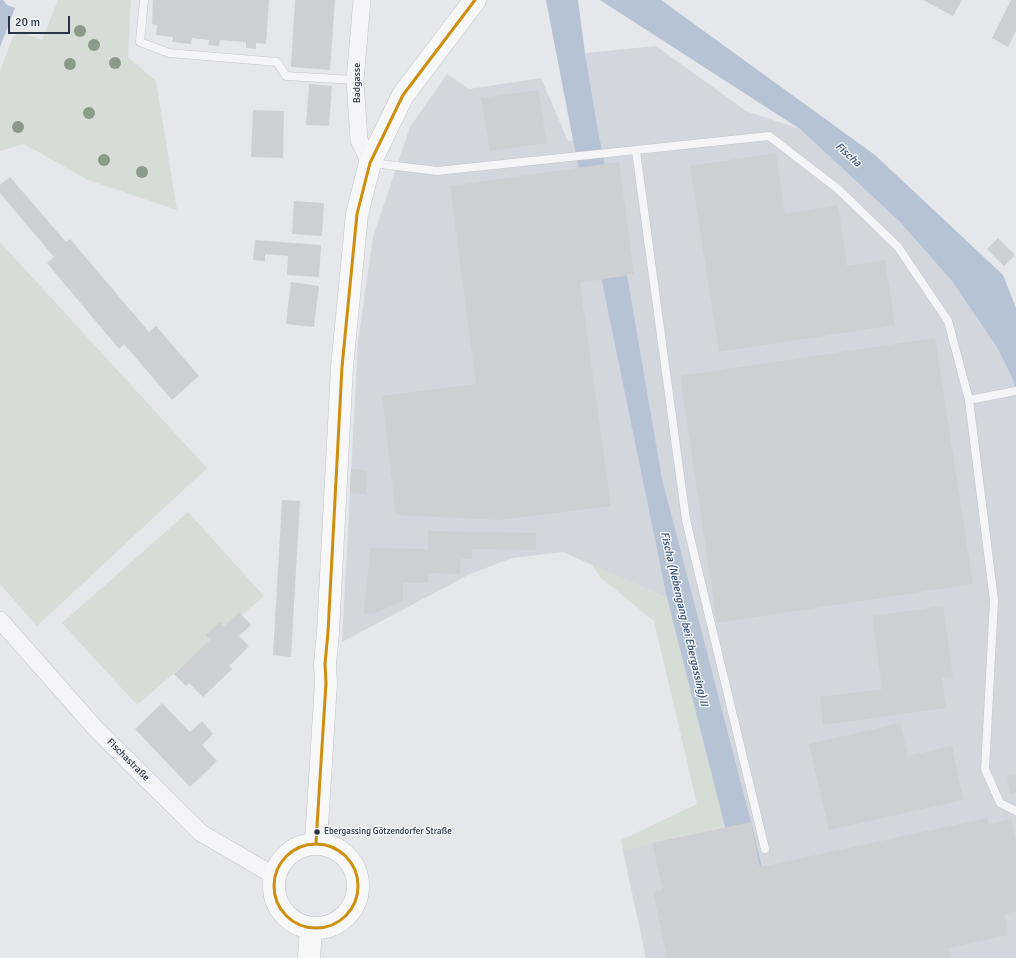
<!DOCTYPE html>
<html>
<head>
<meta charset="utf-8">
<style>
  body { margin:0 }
  #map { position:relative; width:1016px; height:958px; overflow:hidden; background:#e5e7ea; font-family:Signika,sans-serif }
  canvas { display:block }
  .scale { position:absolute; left:8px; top:16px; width:62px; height:18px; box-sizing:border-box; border:2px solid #2b3444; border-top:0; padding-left:5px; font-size:12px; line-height:14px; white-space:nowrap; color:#2b3444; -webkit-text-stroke:3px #f4f5f8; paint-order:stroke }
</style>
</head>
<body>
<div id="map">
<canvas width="1016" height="958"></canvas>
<div class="scale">20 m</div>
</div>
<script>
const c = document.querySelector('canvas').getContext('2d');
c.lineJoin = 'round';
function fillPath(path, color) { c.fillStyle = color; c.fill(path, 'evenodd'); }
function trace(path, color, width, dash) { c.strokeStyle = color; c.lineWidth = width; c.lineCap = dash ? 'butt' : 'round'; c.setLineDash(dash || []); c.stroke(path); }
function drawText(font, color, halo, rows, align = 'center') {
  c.font = font + ' Signika,sans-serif'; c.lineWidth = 3; c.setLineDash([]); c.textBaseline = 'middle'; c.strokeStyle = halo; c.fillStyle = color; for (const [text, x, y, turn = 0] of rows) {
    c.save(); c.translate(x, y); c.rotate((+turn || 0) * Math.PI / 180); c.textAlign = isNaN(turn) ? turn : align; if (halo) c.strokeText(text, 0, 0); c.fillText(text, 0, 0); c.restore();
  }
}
fillPath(new Path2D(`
  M656,46L746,111L800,129L899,221L952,281L998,349L1013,380L1016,379V958H646L623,851L652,843L725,827L667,598L563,552L512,558L470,574L342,642L358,342L373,237L410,127L447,74L469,89L541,78L568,141L599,136L585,53Z`), '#d4d6dd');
fillPath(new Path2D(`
  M58,0H131L128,57L156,81L177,210L88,180L24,144L0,151V71L13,37L21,32L42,40Z
  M0,242L207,468L37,626L0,584Z
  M188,512L264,596L137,705L62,623Z
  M591,564L667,598L725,827L652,843L623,851L621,840L697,804L654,621L601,578Z`), '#d6ddd6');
fillPath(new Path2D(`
  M0,0H3L7,5L15,8L0,47Z
  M546,0H578L585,53L599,136L627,275L662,479L751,822L784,958H757L725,827L667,598L573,140Z
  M600,0H661L875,155L1003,275L1016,308V389L1013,380L998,349L952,281L899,221L800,129Z`), '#b5c3d4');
fillPath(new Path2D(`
  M153,0H269L266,44L256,43V49L246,48V42L220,40L219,46L208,45L209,40L192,38L191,44L172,42L173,37L156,35L157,25L152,24Z
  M295,0H335L330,70L291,67Z
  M923,0H962L953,16Z
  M1011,0H1016V31L1008,47L992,38Z
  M309,84L332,86L329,126L306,125Z
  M538,90L547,143L490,151L481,98Z
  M253,110L284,111L283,158L251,157Z
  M776,153L785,214L838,205L847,266L885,260L895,325L719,352L690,166Z
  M619,162L634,274L580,283L611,506L499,520L396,515L382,396L476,384L450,186Z
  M10,177L66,242L70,239L149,332L156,326L199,376L172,400L124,344L119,349L47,263L54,257L0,193V185Z
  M294,201L324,203L322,236L292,234Z
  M998,238L1015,255L1004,266L987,249Z
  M255,240L321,245L319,277L287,275L288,256L265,254V261L253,260Z
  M291,282L319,286L314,327L286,324Z
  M935,338L973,584L717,623L680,376Z
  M351,469L367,470L366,494L350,493Z
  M282,500L300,501L291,657L273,655Z
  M428,531L536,533V550L472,549V559H461L460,574L428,573V583H403V600L374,614L364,613L370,548L428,549Z
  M943,606L953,677L942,678L946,708L823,725L820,697L882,689L872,616Z
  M239,612L251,625L239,636L249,646L229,666L232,669L203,697L189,683L186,686L174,674L210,640L206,635L220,622L224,627Z
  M162,703L190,732L202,721L213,734L202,745L217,761L190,787L135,729Z
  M900,723L908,756L952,746L963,800L829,830L809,744Z
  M1016,775V793L1010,794L1007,776Z
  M987,818L989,824L1011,819L1016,841V911L1005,914L1008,935L948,948L950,958H667L653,892L663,890L652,843L751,822L760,867Z`), '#cecfd2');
const service = new Path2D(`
  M144,0L140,42L169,53L277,62L286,76L355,80
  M636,151L686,520L765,849
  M372,163L437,171L769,136L838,189L898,247L948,321L969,400L994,601L985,769L1000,803L1016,811
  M969,400L1016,391`);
const minor = new Path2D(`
  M362,0L355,80L359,140L370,163
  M0,620L96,729L201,833L275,876`);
const primary = new Path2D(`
  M316,842L326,683L325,664L328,632L342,367L357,214L370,163L403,95L475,0
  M274 886a42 42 0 1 1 84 0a42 42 0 1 1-84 0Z
  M309,958L311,928`);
trace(service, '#c3c5c8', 9);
trace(minor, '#c3c5c8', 18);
trace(primary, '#c2c4c8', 23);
trace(service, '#f5f5f7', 8);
trace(minor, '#f5f5f7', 17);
trace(primary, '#f8f8f8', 22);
trace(new Path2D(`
  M316,842L326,683L325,664L328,632L342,367L357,214L370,163L403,95L475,0
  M274 886a42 42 0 1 1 84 0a42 42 0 1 1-84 0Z`), '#ce8f0e', 3);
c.fillStyle = '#8a9c89';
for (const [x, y] of [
  [80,31],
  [94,45],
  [115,63],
  [70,64],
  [89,113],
  [18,127],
  [104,160],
  [142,172]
]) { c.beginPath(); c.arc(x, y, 6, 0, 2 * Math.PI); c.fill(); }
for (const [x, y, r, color] of [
  [317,832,3.5,"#2b3444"]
]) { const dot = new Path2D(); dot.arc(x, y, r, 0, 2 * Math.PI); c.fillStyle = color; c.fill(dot); trace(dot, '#f4f5f8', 1.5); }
drawText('9px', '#2b3444', '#f4f5f8', [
  ["Ebergassing Götzendorfer Straße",324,832]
], 'left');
drawText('10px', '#2b3444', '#f4f5f8', [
  ["Badgasse",357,83,-90],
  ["Fischastraße",128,760,45]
]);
drawText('italic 11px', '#365177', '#f4f5f8', [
  ["Fischa",848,155,42],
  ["Fischa (Nebengang bei Ebergassing) II",684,619,77]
]);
</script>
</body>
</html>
